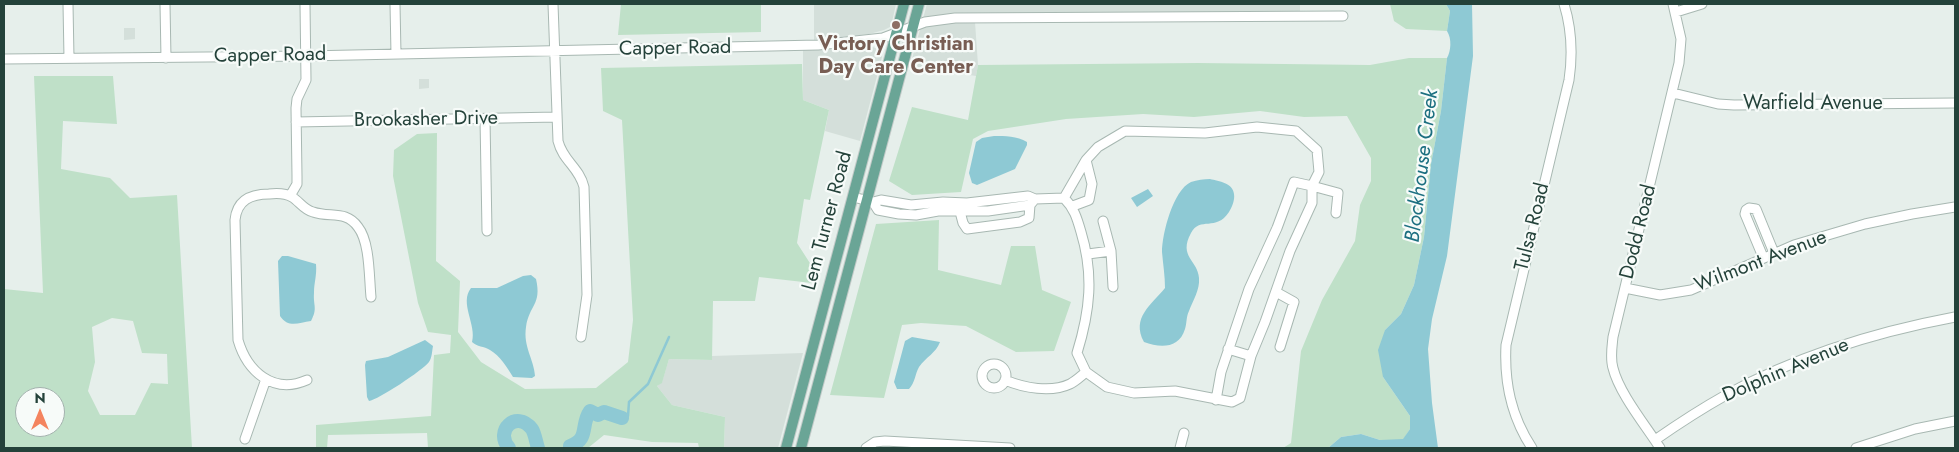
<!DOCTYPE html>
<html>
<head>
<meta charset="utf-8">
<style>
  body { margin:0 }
  #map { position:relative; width:1959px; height:452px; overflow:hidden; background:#e6efeb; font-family:Jost,sans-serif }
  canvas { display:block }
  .frame { position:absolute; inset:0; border:5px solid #24423a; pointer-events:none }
  .north { position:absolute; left:15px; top:387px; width:50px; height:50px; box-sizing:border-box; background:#f7fbf9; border:1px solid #a3b1ad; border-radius:50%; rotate:0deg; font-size:14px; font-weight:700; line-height:20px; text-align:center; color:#24423a }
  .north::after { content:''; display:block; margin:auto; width:18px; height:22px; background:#f4845f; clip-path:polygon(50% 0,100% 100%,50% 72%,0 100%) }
</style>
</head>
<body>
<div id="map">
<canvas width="1959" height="452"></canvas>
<div class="frame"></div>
<div class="north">N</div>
</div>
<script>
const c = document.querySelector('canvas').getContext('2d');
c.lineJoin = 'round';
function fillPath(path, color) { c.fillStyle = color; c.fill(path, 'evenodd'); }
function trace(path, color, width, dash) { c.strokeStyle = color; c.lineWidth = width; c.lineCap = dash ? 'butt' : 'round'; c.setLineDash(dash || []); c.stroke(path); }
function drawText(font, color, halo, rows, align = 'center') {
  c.font = font + ' Jost,sans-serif'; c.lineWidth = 4.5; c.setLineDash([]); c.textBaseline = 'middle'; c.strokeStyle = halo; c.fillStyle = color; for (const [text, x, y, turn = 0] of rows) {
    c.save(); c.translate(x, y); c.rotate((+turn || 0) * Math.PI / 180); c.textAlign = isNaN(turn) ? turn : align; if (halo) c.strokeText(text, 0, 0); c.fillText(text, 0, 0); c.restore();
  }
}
fillPath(new Path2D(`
  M814,4H896L892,22L890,27L884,30L869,34L814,40Z
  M927,4H1300V20L975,22L978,65L976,76L910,66Z
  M124,28H135V39L124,40Z
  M868,45L880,50L882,57L860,141L825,131L829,110L803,100V50Z
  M419,79H429V88L419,89Z
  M803,353L778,448H724L725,417L672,405L657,386L662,382L669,359L712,360V356Z`), '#d4dfda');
fillPath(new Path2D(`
  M621,4H761V32L618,35Z
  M1390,4H1446L1450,11L1447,31L1406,29L1394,21Z
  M1409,58H1447L1441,111L1431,164L1424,237L1414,285L1401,314L1385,330L1383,377L1410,416V429L1403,440H1380L1361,434L1341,437L1328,448H1283L1291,443L1301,351L1322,300L1355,241L1360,205L1371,181V158L1347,116L1304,117L1260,111L1194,117L1143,114L1066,119L988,131L973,139L961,192L912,195L889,181L912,107L968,120L978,65L1198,63L1370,65Z
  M802,64L803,100L829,110L810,200L804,199L797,243L815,271L812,283L759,277L755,301H713L712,360L669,359L662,383L657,386L672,405L725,417L724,448H699L698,443L652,442L604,435L588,448H428L427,433L328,435L327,448H316V425L431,416L434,355L450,353L451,335L428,332L418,303L393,176L394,150L417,134L437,133L436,261L460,281L458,332L481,362L525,389L596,388L628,362L633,320L622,120L603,111L601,68Z
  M34,76H113L117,124L63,121L61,169L110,178L130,198L177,195L192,448H5L4,289L43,293ZM112,318L133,321L142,353L167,354L168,384L151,383L135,415H100L88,391L95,362L92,327ZM25,397H55V427H25Z
  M939,220L938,270L1001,285L1011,246H1035L1042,290L1071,302L1054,351L1016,352L966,326L921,323L902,325L884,398L830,395L876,224Z`), '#bfe0c8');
fillPath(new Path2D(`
  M1446,4H1472L1473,56L1447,256L1432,319L1428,349L1432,403L1438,448H1328L1341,437L1361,434L1380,440L1403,439L1410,429V416L1383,377L1378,350L1385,330L1401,314L1414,285L1424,237L1431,164L1441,111L1447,58C1451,51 1452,39 1447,31L1450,11Z
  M994,136C1005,136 1017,136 1027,142V145L1015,169L977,185L972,183L969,173L976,142L982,138Z
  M1210,179C1219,181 1233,183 1234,194C1235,200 1232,207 1229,212C1216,232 1200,216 1191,233C1178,257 1198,260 1199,278C1200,290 1193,300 1189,311C1186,317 1187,323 1185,329C1179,349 1160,348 1144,342C1131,318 1151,305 1165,288C1165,276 1163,264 1162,252C1162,234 1173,190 1191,182C1197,180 1204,179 1210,179Z
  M1148,189L1153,196L1137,207L1131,198Z
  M282,256H288L316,264C317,276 314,282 314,293C313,306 318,308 311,321C298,323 288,328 280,316L278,261Z
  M531,275L536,279C542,305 529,305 526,327C523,347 534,359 535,376L532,378L513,377C507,367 500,356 490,350C484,346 477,347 472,342C477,325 459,303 471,288H497L523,276Z
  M912,337L940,342C936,353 926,357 919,367C915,374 915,383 909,389H897L894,382L905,341Z
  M425,340L433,346C432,351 432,358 429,362C423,370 378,400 369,401L367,397L365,365L366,361L388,357Z`), '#8ec9d4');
trace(new Path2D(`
  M622,418L628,416L629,402L648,384L669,337`), '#8ec9d4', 2.5);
trace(new Path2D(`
  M509,448C494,431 516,409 532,429C535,434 536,442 538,448
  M570,448V446C590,439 580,425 590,411L598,415L604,412L622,418`), '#8ec9d4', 14);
const minor = new Path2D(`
  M68,4L69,58
  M165,4L166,58
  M395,4L396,54
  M553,4L558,141C563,161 579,167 584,187L587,295L581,337
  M1676,12L1702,4
  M4,59L306,56L818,45L883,38L925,22L955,18L1343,16
  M1673,93L1718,104L1734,105L1955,103
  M485,119L487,231
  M296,122L557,117
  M290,196L297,184V176L296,108L297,99L306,80L305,4
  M853,197L873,202L881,200L911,205L943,202L967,203L1028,196L1035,199L1030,205L988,211H938L916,215L899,214L878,210L873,202
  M1064,198L1086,160
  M1035,199L1064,198C1074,208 1077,218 1081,232C1094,275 1090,311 1077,353L1086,372L1107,387L1134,393L1175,391L1232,402L1240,398L1251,356L1265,322L1290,251L1312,203V186L1294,182L1277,228L1249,289L1221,372L1216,400
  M1073,206L1089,200L1092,184L1086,160L1098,147L1125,131L1205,133L1257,127L1296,131L1317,150L1319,172L1312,186L1338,193L1336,213
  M959,208L963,223L967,229L1020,222L1029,218L1030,205
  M1111,251L1113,287
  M1088,254L1111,251L1103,221
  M1763,257L1745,214L1746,210L1749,208L1756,209L1774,253
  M1625,288L1660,295L1691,290L1794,245L1865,224L1912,214L1955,207
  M1276,292L1294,302L1280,347
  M1228,349L1251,356
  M982 376a12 12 0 1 1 24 0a12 12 0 1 1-24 0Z
  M307,380C273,395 247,371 238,340L235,220C237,200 251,194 269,194C277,193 285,193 292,197C299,201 304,210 313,212C330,218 346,210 358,227C370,242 369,277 371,297
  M1005,380C1024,388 1051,393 1070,384C1076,381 1081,376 1086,372
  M245,439L266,379
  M1655,440C1678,424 1701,409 1726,395C1797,356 1875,332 1955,317
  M866,448L875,442L885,441L1010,448
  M1180,448L1184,433
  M1532,448C1511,416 1504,383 1506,345L1569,80C1573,53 1572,30 1564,4
  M1660,448C1646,426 1619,393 1613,368C1610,358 1612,347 1613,337L1679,63L1681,39L1673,4
  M1856,448L1915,429L1955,421`);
const major = new Path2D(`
  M786,448L904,4
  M801,448L919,4`);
trace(minor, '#a8b8b2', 11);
trace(major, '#c2cac8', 12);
trace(minor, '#fff', 9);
trace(major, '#6aa596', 10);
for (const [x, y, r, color] of [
  [896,25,5,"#8d6e63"]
]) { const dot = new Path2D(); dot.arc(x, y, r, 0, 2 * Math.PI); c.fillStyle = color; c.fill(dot); trace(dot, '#f7fbf9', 2); }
drawText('bold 20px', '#785e54', '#f7fbf9', [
  ["Victory Christian",896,45],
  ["Day Care Center",896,68]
]);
drawText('20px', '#24423a', '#f7fbf9', [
  ["Capper Road",675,49,-1],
  ["Capper Road",270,56,-1],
  ["Warfield Avenue",1813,104],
  ["Brookasher Drive",426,120,-1],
  ["Lem Turner Road",828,221,-75],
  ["Tulsa Road",1533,227,-76],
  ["Dodd Road",1639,232,-76],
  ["Wilmont Avenue",1761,262,-21],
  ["Dolphin Avenue",1786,371,-23]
]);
drawText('italic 21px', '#1c6f80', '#f7fbf9', [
  ["Blockhouse Creek",1423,166,-83]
]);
</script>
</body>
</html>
